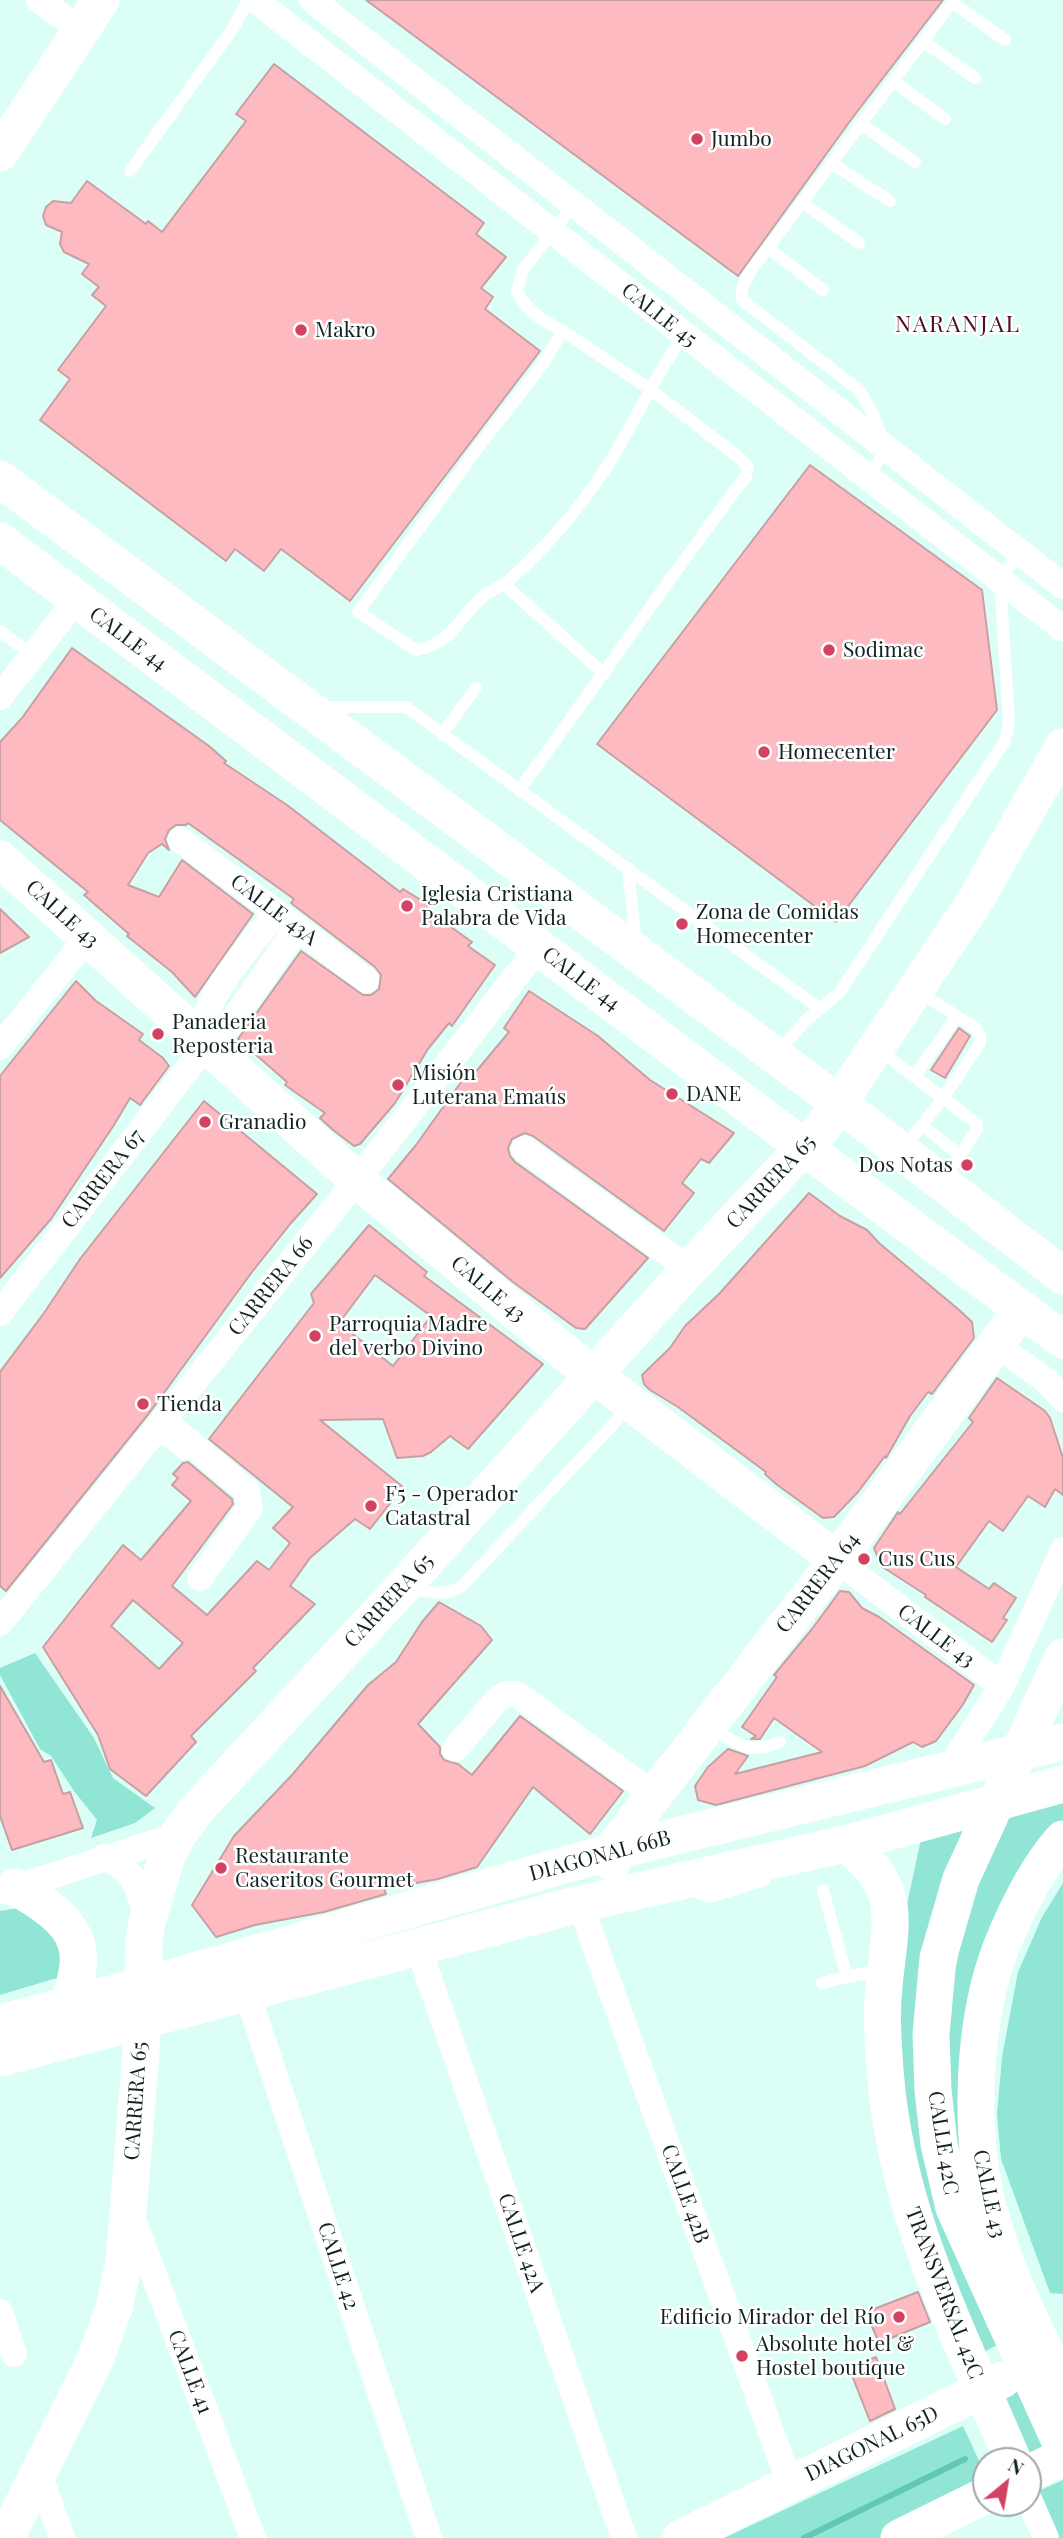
<!DOCTYPE html>
<html>
<head>
<meta charset="utf-8">
<style>
  body { margin:0 }
  #map { position:relative; width:1063px; height:2538px; overflow:hidden; background:#dbfff7; font-family:"Playfair Display",serif }
  canvas { display:block }
  .north { position:absolute; left:972px; top:2447px; width:70px; height:70px; box-sizing:border-box; background:#fff; border:2px solid #a0a7a6; border-radius:50%; rotate:30deg; font-size:19px; font-weight:700; line-height:28px; text-align:center; color:#122421 }
  .north::after { content:''; display:block; margin:auto; width:24px; height:32px; background:#d34361; clip-path:polygon(50% 0,100% 100%,50% 72%,0 100%) }
</style>
</head>
<body>
<div id="map">
<canvas width="1063" height="2538"></canvas>
<div class="north">N</div>
</div>
<script>
const c = document.querySelector('canvas').getContext('2d');
c.lineJoin = 'round';
function fillPath(path, color) { c.fillStyle = color; c.fill(path, 'evenodd'); }
function trace(path, color, width, dash) { c.strokeStyle = color; c.lineWidth = width; c.lineCap = dash ? 'butt' : 'round'; c.setLineDash(dash || []); c.stroke(path); }
function drawText(font, color, halo, rows, align = 'center') {
  c.font = font + ' "Playfair Display",serif'; c.lineWidth = 5; c.setLineDash([]); c.textBaseline = 'middle'; c.strokeStyle = halo; c.fillStyle = color; for (const [text, x, y, turn = 0] of rows) {
    c.save(); c.translate(x, y); c.rotate((+turn || 0) * Math.PI / 180); c.textAlign = isNaN(turn) ? turn : align; if (halo) c.strokeText(text, 0, 0); c.fillText(text, 0, 0); c.restore();
  }
}
fillPath(new Path2D(`
  M35,1653L94,1738L113,1778L155,1808L135,1823L91,1838L97,1820L74,1791L51,1756L40,1749L0,1675V1668Z
  M1063,1798V1826L1003,1907L975,2205L950,2155L947,2009L967,1915L1003,1814Z
  M971,1827L919,1997L1001,2343L978,2355L934,2255L892,2084L905,1914L922,1834Z
  M1063,1883V2294L1050,2293L1001,2159L997,2114L1002,2057L1018,1972L1042,1917Z
  M18,1908L47,1922L61,1955L57,1978L0,1995V1911Z
  M1018,2384L1048,2448L1025,2459L995,2395Z
  M963,2426L986,2476V2486L883,2538H724Z
  M1063,2480V2538H1056L1036,2492Z`), '#90e5d5');
trace(new Path2D(`
  M804,2538L965,2459`), '#63c7b6', 6);
const building = new Path2D(`
  M366,0H943L853,117L738,276Z
  M274,64L484,223L476,234L506,257L481,288L493,297L485,309L540,351L350,601L281,549L264,571L235,549L226,561L40,420L70,379L58,370L106,306L92,295L99,287L82,274L89,264L64,252L60,244L62,232L46,225L43,216L46,207L53,201L71,203L87,181L146,224L148,221L162,232L246,121L236,114Z
  M810,465L982,590L997,710L836,922L597,744Z
  M72,648L209,746L226,761L224,763L287,805L400,892L403,889L429,905L426,909L472,942L468,946L495,965L452,1026L449,1023L428,1049L395,1103L360,1144L354,1146L333,1130L320,1118L325,1113L285,1085L287,1082L238,1039L301,951L363,995H371L379,989L381,975L375,967L291,903L294,899L188,823L186,825H176L169,830L165,839L169,850L162,844L148,853L128,885L159,897L182,860L253,914L195,997L172,972L127,936L129,934L84,895L88,892L0,820V742L22,718Z
  M0,909L29,937L0,953Z
  M76,981L96,1001L143,1034L139,1040L163,1058L169,1066L140,1105L130,1098L114,1125L51,1219L0,1278V1076Z
  M529,991L598,1036L650,1080L734,1133L709,1163L701,1159L682,1183L694,1193L664,1231L533,1136L525,1133L512,1139L508,1148L510,1156L515,1162L648,1258L585,1329L576,1328L513,1282L388,1179L416,1145L469,1071L474,1074L509,1032L504,1028Z
  M959,1028L970,1036L945,1078L931,1070Z
  M204,1101L317,1194L291,1223L252,1272L150,1412L6,1591L0,1586V1372L44,1313L80,1259Z
  M809,1193L840,1216L867,1230L879,1243L958,1309L972,1322L974,1338L932,1394L928,1392L910,1416L886,1458L885,1456L858,1492L834,1517L823,1518L776,1484L765,1474L766,1472L678,1407L650,1390L644,1384L642,1375L670,1348L685,1326L720,1293Z
  M369,1225L427,1272L424,1276L543,1364L468,1449L450,1436L431,1452L423,1456L397,1458L383,1419L320,1420L403,1487L370,1529L355,1519L310,1558L290,1586L315,1604L253,1668L256,1671L191,1736L196,1742L146,1796L110,1769L98,1735L43,1647L123,1545L141,1560L191,1501L172,1485L178,1478L173,1474L183,1463L188,1462L232,1499L233,1504L172,1586L207,1615L257,1561L269,1570L290,1543L273,1528L293,1507L209,1439L314,1303L311,1294ZM375,1275L431,1316L393,1366L339,1323ZM133,1600L183,1643L159,1669L111,1626Z
  M997,1378L1045,1411L1050,1418L1063,1458V1495L1055,1489L1045,1507L1028,1496L1003,1531L989,1521L956,1567L989,1589L994,1583L1016,1598L1003,1618L1007,1620L992,1642L925,1597L926,1595L881,1566L874,1548L898,1512L900,1514L973,1422L969,1418Z
  M840,1591L849,1592L862,1608L879,1617L974,1685L962,1706L936,1741L922,1747L913,1742L865,1766L716,1805L698,1800L695,1786L708,1767L728,1749L748,1756L735,1774L822,1752L774,1718L760,1739H751L756,1736L742,1727L777,1677L774,1675L812,1629Z
  M439,1602L481,1626L492,1640L418,1724L440,1747V1754L444,1760L458,1764L472,1775L520,1716L623,1791L590,1834L533,1787L477,1867L438,1879L384,1889L386,1894L324,1912L255,1925L216,1937L192,1905L234,1836L292,1775L368,1685L396,1662L422,1622Z
  M0,1686L44,1762L51,1760L63,1794L70,1792L83,1828L12,1850L0,1816Z
  M918,2292L930,2322L879,2343L866,2312Z
  M876,2357L895,2409L870,2421L849,2368Z`);
fillPath(building, '#fdbac1');
trace(building, '#c8a0a3', 2);
trace(new Path2D(`
  M952,2L1005,40
  M923,41L975,78
  M893,81L945,119
  M860,123L915,162
  M831,163L890,201
  M130,171L234,27L248,0
  M802,202L859,243
  M574,204L523,270L517,292C529,313 542,320 563,331L540,368L480,445L358,612L416,650C453,643 457,620 481,598C489,591 499,588 508,581C545,549 579,509 606,468C634,425 654,376 684,335
  M768,248L823,290
  M868,478L886,448L872,412L859,390L742,300C739,281 757,263 768,248L954,0
  M504,584L604,674
  M0,631L32,655
  M321,707H406L820,1009
  M442,734L476,688
  M519,790C596,686 668,579 746,476L748,467L741,459L651,390L563,331
  M628,868L636,945
  M879,1050L976,1123L977,1129L944,1179
  M778,1053L804,1022L839,993L1005,741L1009,722L1000,580L1019,553
  M915,1076L957,1016
  M923,1126L960,1155
  M904,1148L944,1097L980,1043V1034L974,1027L919,992
  M154,1431L184,1454
  M409,1589C427,1591 446,1597 462,1586L629,1407
  M710,1728C738,1743 748,1756 780,1742
  M691,1886L699,1893L710,1897L764,1880
  M823,1890L847,1977L881,1970
  M822,1983L847,1977`), '#fff', 12);
trace(new Path2D(`
  M39,0L81,30
  M255,0L1063,629
  M312,0L1063,586
  M0,697L76,600
  M181,840L366,980
  M207,1044C207,1034 206,1021 208,1011C214,987 259,934 276,913
  M0,1047L88,937
  M524,1149L689,1269
  M0,1313L207,1044L229,1026L297,928
  M996,1345L1047,1381L1063,1399
  M163,1420L247,1491L250,1508L200,1578
  M837,1560L1002,1686
  M0,1623L357,1180L539,947
  M455,1749L497,1700L506,1694H517L653,1794
  M947,1772L1002,1686L1063,1550
  M103,1857C137,1870 139,1889 147,1922
  M5,1891L178,1835
  M580,1904L790,2484
  M418,1947L624,2538
  M247,1993L429,2538
  M131,2214L253,2538
  M0,2312L14,2354
  M39,2474L62,2538
  M1028,2497L1046,2538`), '#fff', 26);
trace(new Path2D(`
  M0,153L101,0
  M0,479L840,1104L1063,1276
  M0,541L805,1148L1063,1340
  M0,859L357,1180L568,1355L837,1560
  M1063,1657L961,1879L938,1958L931,2034L933,2090L939,2144L954,2208L1063,2448
  M1063,1839C1046,1857 1033,1880 1022,1901C1010,1925 999,1949 992,1975C973,2042 970,2139 988,2206C1004,2270 1034,2328 1063,2388
  M845,1844C905,1885 890,1925 884,1986C881,2014 883,2042 885,2070C896,2215 958,2330 1013,2461
  M612,1862L610,1852L837,1560L1022,1309
  M15,1887C68,1916 96,1942 67,2005
  M0,2023L142,1986L610,1852L1063,1742
  M0,2058L580,1904L845,1844L1063,1784
  M1028,2474L1063,2457
  M6,2538L95,2360L114,2308L124,2262L141,2052L144,1942L147,1922L168,1853L178,1835L196,1810L402,1588L689,1269L821,1129L972,906L1063,747
  M681,2538L1002,2380
  M899,2538L986,2495`), '#fff', 37);
for (const [x, y, r, color] of [
  [697,139,7,"#d34361"],
  [301,330,7,"#d34361"],
  [829,650,7,"#d34361"],
  [764,752,7,"#d34361"],
  [407,906,7,"#d34361"],
  [682,924,7,"#d34361"],
  [158,1034,7,"#d34361"],
  [398,1085,7,"#d34361"],
  [672,1094,7,"#d34361"],
  [205,1122,7,"#d34361"],
  [967,1165,7,"#d34361"],
  [315,1336,7,"#d34361"],
  [143,1404,7,"#d34361"],
  [371,1506,7,"#d34361"],
  [864,1559,7,"#d34361"],
  [221,1868,7,"#d34361"],
  [899,2317,7,"#d34361"],
  [742,2356,7,"#d34361"]
]) { const dot = new Path2D(); dot.arc(x, y, r, 0, 2 * Math.PI); c.fillStyle = color; c.fill(dot); trace(dot, '#fff', 2.5); }
drawText('21px', '#122421', '#fff', [
  ["Jumbo",711,139],
  ["Makro",315,330],
  ["Sodimac",843,650],
  ["Homecenter",778,752],
  ["Iglesia Cristiana",421,894],
  ["Palabra de Vida",421,918],
  ["Zona de Comidas",696,912],
  ["Homecenter",696,936],
  ["Panaderia",172,1022],
  ["Reposteria",172,1046],
  ["Misión",412,1073],
  ["Luterana Emaús",412,1097],
  ["DANE",686,1094],
  ["Granadio",219,1122],
  ["Dos Notas",953,1165,"right"],
  ["Parroquia Madre",329,1324],
  ["del verbo Divino",329,1348],
  ["Tienda",157,1404],
  ["F5 - Operador",385,1494],
  ["Catastral",385,1518],
  ["Cus Cus",878,1559],
  ["Restaurante",235,1856],
  ["Caseritos Gourmet",235,1880],
  ["Edificio Mirador del Río",885,2317,"right"],
  ["Absolute hotel &",756,2344],
  ["Hostel boutique",756,2368]
], 'left');
drawText('21px', '#122421', '#fff', [
  ["CALLE 45",659,315,38],
  ["CALLE 44",128,639,37],
  ["CALLE 43A",274,910,37],
  ["CALLE 43",62,914,42],
  ["CALLE 44",581,979,37],
  ["CARRERA 67",103,1179,-52],
  ["CARRERA 65",771,1182,-47],
  ["CARRERA 66",271,1286,-51],
  ["CALLE 43",488,1289,40],
  ["CARRERA 64",818,1583,-52],
  ["CARRERA 65",389,1601,-47],
  ["CALLE 43",936,1636,37],
  ["DIAGONAL 66B",600,1856,-15],
  ["CARRERA 65",136,2101,-86],
  ["CALLE 42C",943,2143,81],
  ["CALLE 42B",685,2194,70],
  ["CALLE 43",989,2194,78],
  ["CALLE 42A",521,2243,71],
  ["CALLE 42",338,2266,72],
  ["TRANSVERSAL 42C",944,2293,69],
  ["CALLE 41",190,2372,69],
  ["DIAGONAL 65D",872,2444,-26]
]);
c.letterSpacing = '2px';
drawText('23px', '#510c1d', '#fff', [
  ["NARANJAL",958,325]
]);
c.letterSpacing = '0px';
</script>
</body>
</html>
